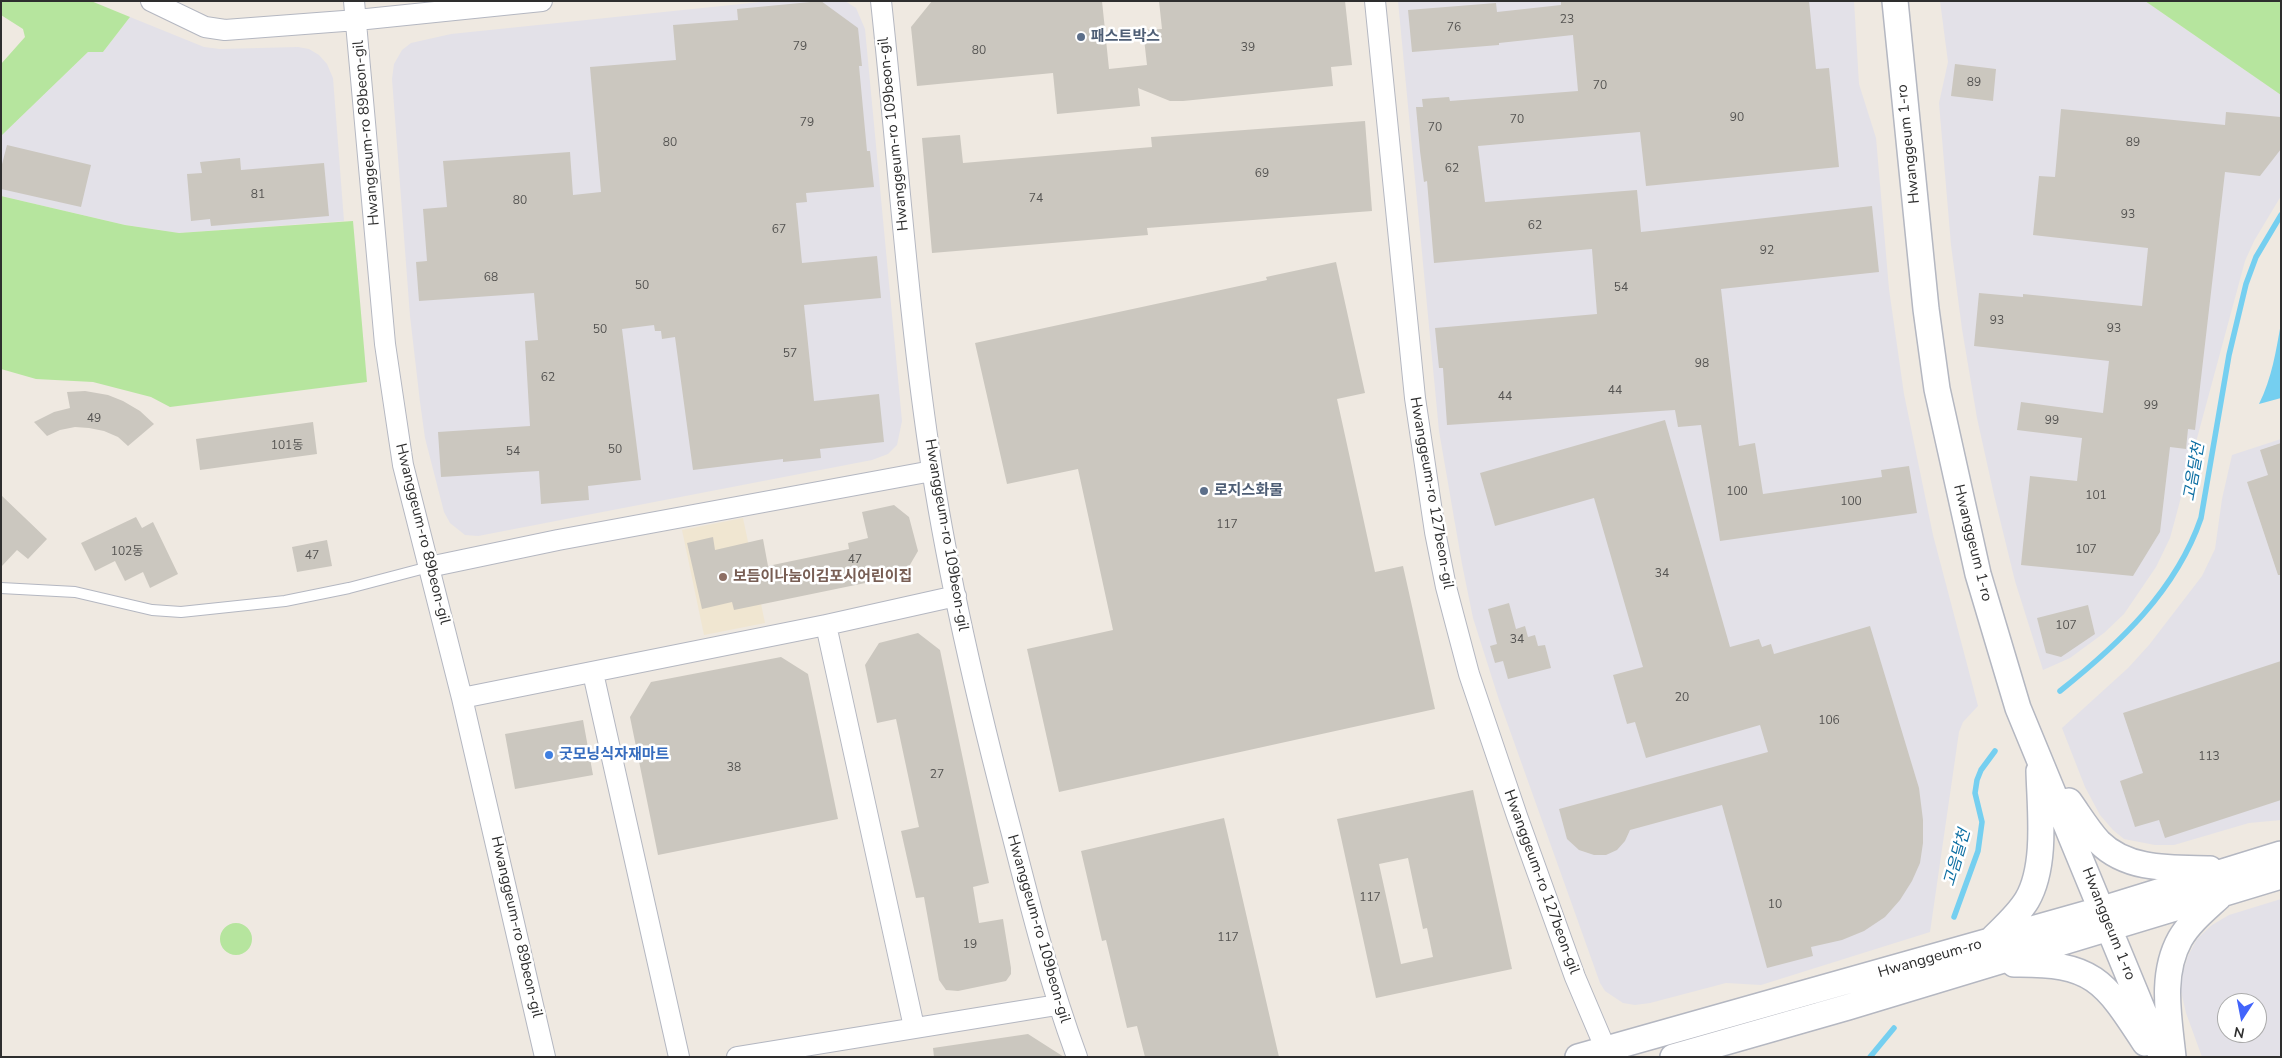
<!DOCTYPE html>
<html>
<head>
<meta charset="utf-8">
<style>
  body { margin:0 }
  #map { position:relative; width:2282px; height:1058px; overflow:hidden; background:#efe9e1; font-family:"Nunito Sans",sans-serif }
  canvas { display:block }
  .frame { position:absolute; inset:0; border:2px solid #2e2e2e; pointer-events:none }
  .north { position:absolute; left:2217px; top:993px; width:50px; height:50px; box-sizing:border-box; background:#fff; border:1px solid #ababab; border-radius:50%; rotate:191deg; font-size:14px; font-weight:700; line-height:20px; text-align:center; color:#2e2e2e }
  .north::after { content:''; display:block; margin:auto; width:18px; height:22px; background:#4264fb; clip-path:polygon(50% 0,100% 100%,50% 72%,0 100%) }
</style>
</head>
<body>
<div id="map">
<canvas width="2282" height="1058"></canvas>
<div class="frame"></div>
<div class="north">N</div>
</div>
<script>
const c = document.querySelector('canvas').getContext('2d');
c.lineJoin = 'round';
function fillPath(path, color) { c.fillStyle = color; c.fill(path, 'evenodd'); }
function trace(path, color, width, dash) { c.strokeStyle = color; c.lineWidth = width; c.lineCap = dash ? 'butt' : 'round'; c.setLineDash(dash || []); c.stroke(path); }
function drawText(font, color, halo, rows, align = 'center') {
  c.font = font + ' "Nunito Sans","Noto Sans KR",sans-serif'; c.lineWidth = 5; c.setLineDash([]); c.textBaseline = 'middle'; c.strokeStyle = halo; c.fillStyle = color; for (const [text, x, y, turn = 0] of rows) {
    c.save(); c.translate(x, y); c.rotate((+turn || 0) * Math.PI / 180); c.textAlign = isNaN(turn) ? turn : align; if (halo) c.strokeText(text, 0, 0); c.fillText(text, 0, 0); c.restore();
  }
}
fillPath(new Path2D(`
  M770,1H845L856,8L865,29L902,421L897,445L888,454L872,460L478,536L465,535L450,523L444,512L425,438L420,402L410,316L392,79L394,64L402,50L411,43L451,34Z
  M1398,1H1854L1859,84L1876,138L1889,289L1904,394L1933,535L1978,706L1963,722L1959,732L1930,932L1761,985L1726,983L1650,1003L1635,1005L1623,1003L1605,991L1600,983L1499,700L1473,618L1462,564L1439,431Z
  M1940,1H2145L2281,95V196L2254,241L2245,261L2170,538L2156,567L2124,614L2104,633L2070,658L2043,670L2015,581L1994,495L1977,418L1962,329L1951,245L1939,103L1948,62Z
  M130,17L204,47L220,49L298,47L309,49L319,55L327,64L333,78L344,221L179,233L125,225L1,196V136L88,52H103Z
  M2281,439V820L2249,823L2174,845H2155L2124,839L2113,830L2100,815L2085,787L2062,728L2128,668L2149,645L2202,576L2215,549L2222,499L2232,455Z
  M2281,899V1057H2202L2186,1013L2181,991L2183,972L2188,956L2197,939L2212,925L2229,915ZM2227,1003H2257V1033H2227Z`), '#e3e1e8');
fillPath(new Path2D(`
  M743,518L765,623L704,635L682,530Z`), '#f0e6d1');
fillPath(new Path2D(`
  M1,1H91L130,17L103,52H88L1,136V64L25,37L23,29L1,15Z
  M2145,1H2281V95Z
  M1,196L125,225L179,233L353,221L367,382L170,407L151,397L93,382L36,379L1,369Z
  M220 939a16 16 0 1 1 32 0a16 16 0 1 1-32 0Z`), '#b6e59e');
fillPath(new Path2D(`
  M2281,323V398L2259,404C2272,378 2276,351 2281,323Z`), '#75cff0');
trace(new Path2D(`
  M2060,691C2119,644 2176,591 2201,518L2229,355L2246,284L2256,257L2281,215
  M1954,917L1978,851L1982,822L1975,793L1977,780L1981,770L1995,751
  M1870,1057L1894,1028`), '#75cff0', 5.5);
fillPath(new Path2D(`
  M821,1L858,28L862,66H859L867,151H870L874,187L806,193L807,202L796,203L802,263L877,256L881,298L804,305L814,401L879,394L884,442L820,449L821,458L783,462V459L693,470L675,337L662,339L661,331H655L654,325L622,329L641,480L588,486L589,500L541,504L539,471L441,477L438,432L530,426L525,341L538,340L534,293L419,301L416,262L427,261L423,209L447,207L443,161L570,152L573,195L601,192L590,67L676,60L673,25L738,20L737,9Z
  M932,1H1102L1109,69L1147,65L1143,30L1162,29L1159,1H1345L1352,65L1331,67L1333,86L1183,101H1170L1138,88L1140,106L1057,114L1053,73L917,86L911,27Z
  M1561,1H1809L1816,69L1829,68L1839,167L1646,186L1640,132L1478,146L1485,202L1637,190L1641,232L1872,206L1879,272L1721,289L1739,446L1755,443L1763,494L1882,477L1881,470L1909,466L1917,513L1720,541L1701,425L1678,427L1675,410L1447,425L1443,368H1439L1435,328L1597,314L1592,249L1434,263L1427,181L1424,182L1420,151L1416,107H1423L1422,99L1449,97L1450,101L1578,91L1573,35L1499,43V45L1412,52L1408,10L1496,3L1497,12L1561,5Z
  M1955,64L1996,69L1993,101L1951,96Z
  M2061,109L2225,125L2226,112L2281,117V149L2260,176L2225,172L2195,430L2188,429L2186,449L2170,447L2160,532L2133,576L2021,565L2030,476L2077,481L2082,438L2017,430L2021,402L2103,413L2109,361L1974,346L1979,293L2023,297V294L2142,306L2148,248L2033,235L2039,176L2055,177Z
  M1365,121L1372,211L1147,228L1148,235L932,253L922,138L960,135L963,163L1152,147L1151,137Z
  M7,145L91,165L81,207L1,189V168Z
  M240,158L241,170L324,163L329,216L211,226L210,219L191,221L187,174L202,173L200,162Z
  M1336,262L1365,393L1337,399L1375,572L1403,566L1435,709L1059,792L1027,649L1113,630L1078,469L1007,484L975,343L1267,280L1266,277Z
  M85,391L108,395L123,401L140,411L154,424L128,446L118,437L104,431L89,428L75,427L60,430L47,436L34,422L54,412L70,408L67,392Z
  M1665,420L1730,647L1759,639L1762,647L1771,644L1774,654L1870,626L1919,788L1923,820V843L1920,863L1912,881L1900,900L1885,917L1864,931L1842,940L1811,947L1813,956L1767,968L1722,805L1630,830L1625,841L1617,850L1606,855H1594L1579,850L1567,839L1559,809L1768,752L1760,725L1646,758L1635,722L1627,724L1613,675L1643,667L1594,498L1495,526L1480,473Z
  M313,422L317,454L200,470L196,439Z
  M2281,443V575H2278L2247,482L2268,475L2260,450Z
  M1,495L47,539L28,559L17,550L1,567Z
  M894,505L909,517L918,551L904,575L734,610L732,602L702,609L687,543L713,537L715,550L763,539L768,566L849,549L848,543L868,538L862,512Z
  M136,517L142,528L153,522L178,574L150,588L143,572L125,581L115,561L95,571L81,543Z
  M327,540L332,566L297,572L292,547Z
  M1509,603L1516,629L1525,626L1528,637L1535,635L1538,646L1545,645L1551,668L1508,679L1503,661L1495,663L1490,646L1497,644L1488,609Z
  M2088,605L2095,634L2061,657L2046,653L2037,618Z
  M918,633L940,650L989,883L973,887L979,923L1003,919L1011,968V974L1006,981L958,991L946,990L939,980L924,897L916,898L901,831L919,827L896,719L877,723L865,665L879,643Z
  M781,657L808,674L838,819L658,855L630,717L651,682Z
  M2281,661V800L2165,838L2159,820L2135,827L2120,781L2143,773L2123,713Z
  M583,720L593,775L515,789L505,734Z
  M1473,790L1512,969L1376,998L1337,819ZM1408,858L1423,929L1427,928L1433,957L1401,964L1379,864Z
  M1224,818L1279,1057H1145L1137,1026L1127,1028L1106,940L1102,941L1081,851Z
  M1028,1034L1064,1057H934L933,1048Z`), '#cbc7bf');
const service = new Path2D(`
  M1,588L75,592L152,610L181,612L285,601L349,588L429,567`);
const minor = new Path2D(`
  M151,1L205,27L225,30L357,20L542,1
  M354,1L385,344L403,465L462,698L545,1057
  M881,1C898,157 908,314 932,469C951,592 980,713 1012,834C1031,909 1050,984 1077,1057
  M1375,1L1415,398L1435,532L1446,587L1469,674L1517,816L1575,977L1609,1057
  M429,567L558,540L932,471
  M826,625L914,1027
  M593,673L679,1057
  M462,698L826,625L956,596
  M737,1057L1057,1005`);
const tertiary = new Path2D(`
  M1895,1L1926,309L1937,389L1978,574L2018,708L2162,1057
  M2069,801C2079,815 2088,830 2099,842C2128,871 2172,868 2210,869
  M1991,940C2004,927 2018,915 2027,900C2047,866 2040,809 2039,771
  M2014,964C2093,963 2104,980 2145,1043
  M1578,1057L2103,909L2281,854
  M1673,1057L1848,1007L2281,876
  M2173,1057C2169,1018 2160,975 2180,939C2189,923 2205,910 2219,897`);
trace(service, '#b4b7c1', 12);
trace(minor, '#b4b7c1', 22);
trace(tertiary, '#b4b7c1', 28);
trace(service, '#fff', 10);
trace(minor, '#fff', 20);
trace(tertiary, '#fff', 25);
for (const [x, y, r, color] of [
  [1081,37,5,"#5c6f8a"],
  [1204,491,5,"#5c6f8a"],
  [723,577,5,"#8d6e63"],
  [549,755,5,"#3f7fe0"]
]) { const dot = new Path2D(); dot.arc(x, y, r, 0, 2 * Math.PI); c.fillStyle = color; c.fill(dot); trace(dot, '#fff', 2); }
drawText('12px', '#555452', null, [
  ["23",1567,20],
  ["76",1454,28],
  ["79",800,47],
  ["39",1248,48],
  ["80",979,51],
  ["89",1974,83],
  ["70",1600,86],
  ["90",1737,118],
  ["70",1517,120],
  ["79",807,123],
  ["70",1435,128],
  ["80",670,143],
  ["89",2133,143],
  ["62",1452,169],
  ["69",1262,174],
  ["81",258,195],
  ["74",1036,199],
  ["80",520,201],
  ["93",2128,215],
  ["62",1535,226],
  ["67",779,230],
  ["92",1767,251],
  ["68",491,278],
  ["50",642,286],
  ["54",1621,288],
  ["93",1997,321],
  ["93",2114,329],
  ["50",600,330],
  ["57",790,354],
  ["98",1702,364],
  ["62",548,378],
  ["44",1615,391],
  ["44",1505,397],
  ["99",2151,406],
  ["49",94,419],
  ["99",2052,421],
  ["101동",287,446],
  ["50",615,450],
  ["54",513,452],
  ["100",1737,492],
  ["101",2096,496],
  ["100",1851,502],
  ["117",1227,525],
  ["107",2086,550],
  ["102동",127,552],
  ["47",312,556],
  ["47",855,560],
  ["34",1662,574],
  ["107",2066,626],
  ["34",1517,640],
  ["20",1682,698],
  ["106",1829,721],
  ["113",2209,757],
  ["38",734,768],
  ["27",937,775],
  ["117",1370,898],
  ["10",1775,905],
  ["117",1228,938],
  ["19",970,945]
]);
drawText('bold 15px', '#4e5e75', '#fff', [
  ["패스트박스",1091,37],
  ["로지스화물",1214,491]
], 'left');
drawText('15px', '#2e2e2e', '#fff', [
  ["Hwanggeum-ro 89beon-gil",367,133,-95],
  ["Hwanggeum-ro 109beon-gil",894,134,-96],
  ["Hwanggeum 1-ro",1909,144,-96],
  ["Hwanggeum-ro 127beon-gil",1431,493,80],
  ["Hwanggeum-ro 89beon-gil",422,534,76],
  ["Hwanggeum-ro 109beon-gil",946,535,80],
  ["Hwanggeum 1-ro",1972,543,76],
  ["Hwanggeum-ro 127beon-gil",1541,882,70],
  ["Hwanggeum 1-ro",2108,924,68],
  ["Hwanggeum-ro 89beon-gil",516,927,77],
  ["Hwanggeum-ro 109beon-gil",1038,929,74],
  ["Hwanggeum-ro",1930,959,-16]
]);
drawText('bold 15px', '#785e54', '#fff', [
  ["보듬이나눔이김포시어린이집",733,577]
], 'left');
drawText('bold 15px', '#366cbe', '#fff', [
  ["굿모닝식자재마트",559,755]
], 'left');
drawText('italic 16px', '#0d6fa3', '#fff', [
  ["고음달천",2195,472,-80],
  ["고음달천",1958,858,-74]
]);
</script>
</body>
</html>
